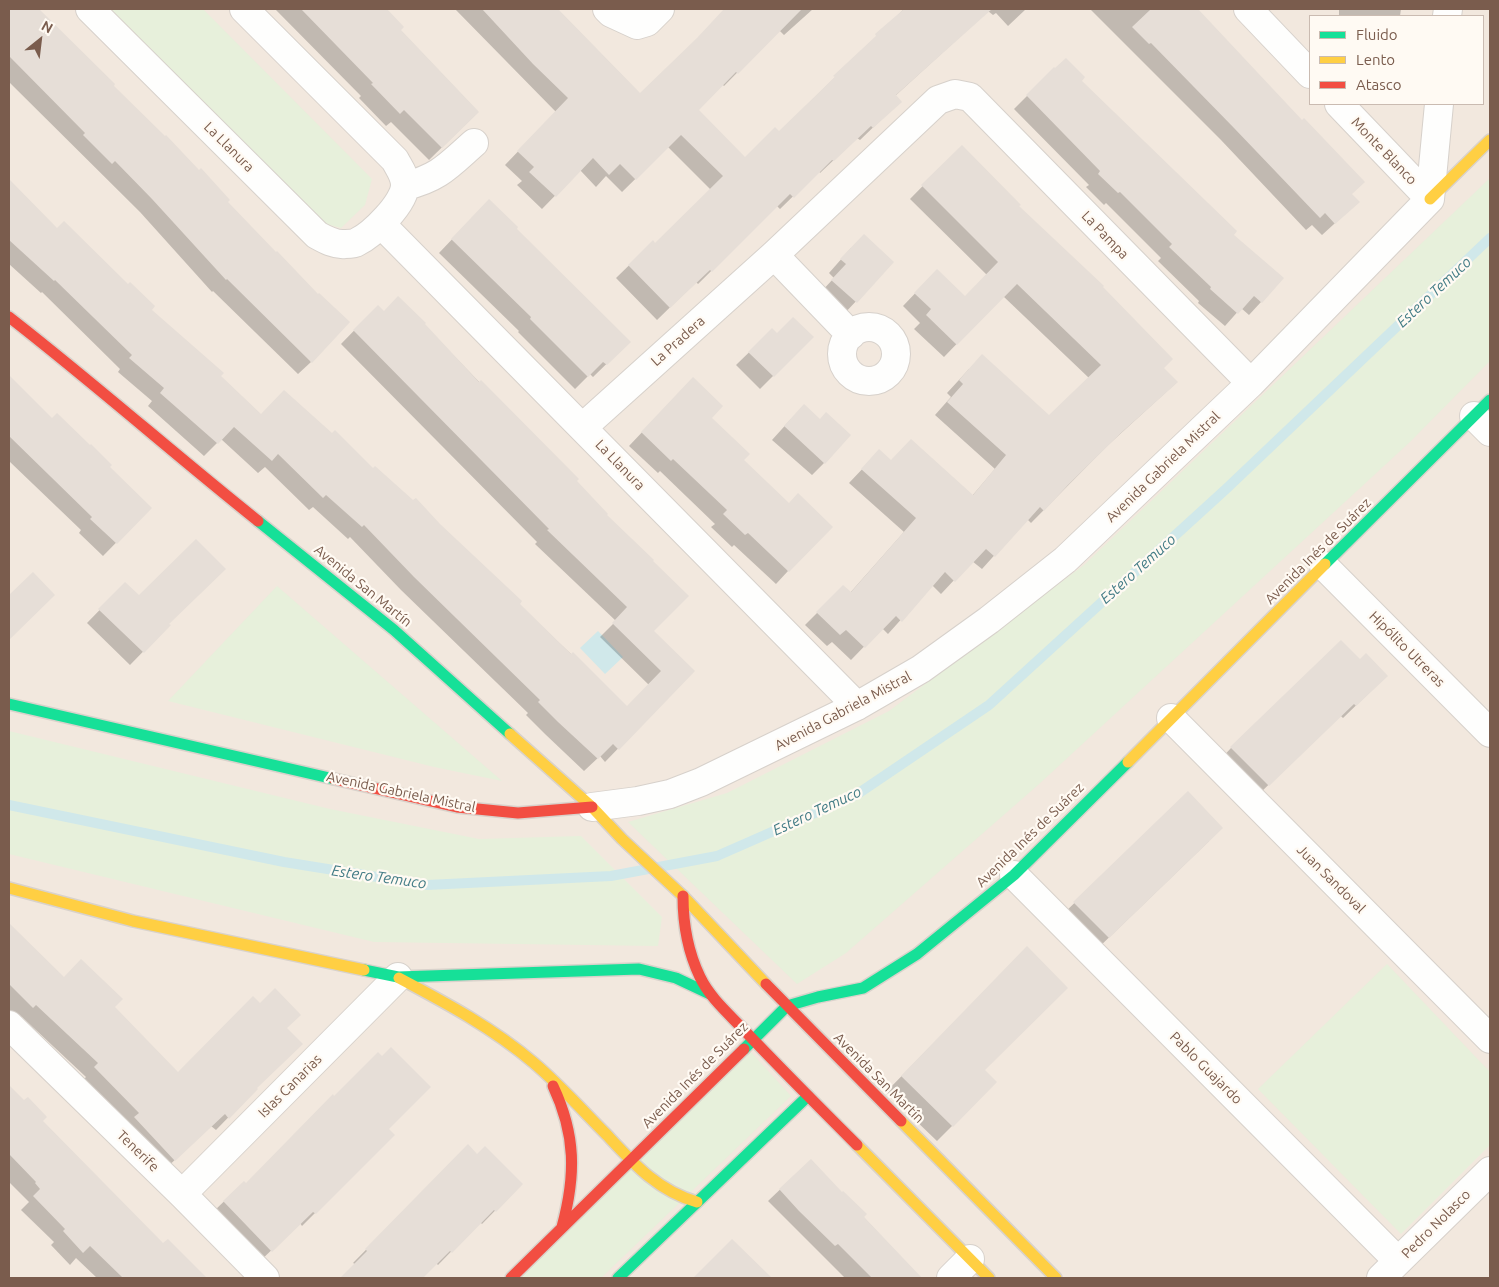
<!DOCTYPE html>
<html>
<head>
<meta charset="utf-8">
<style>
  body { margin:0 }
  #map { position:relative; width:1499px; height:1287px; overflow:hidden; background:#f9f5f0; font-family:Ubuntu,sans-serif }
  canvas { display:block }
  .frame { position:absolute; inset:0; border:10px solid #7a5c4d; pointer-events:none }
  .legend { position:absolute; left:1309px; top:15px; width:175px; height:90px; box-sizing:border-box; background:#fffaf3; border:1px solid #cabbb1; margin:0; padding:6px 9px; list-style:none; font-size:15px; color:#7a5c4d }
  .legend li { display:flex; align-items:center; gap:10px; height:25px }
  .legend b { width:25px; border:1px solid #cabbb1 }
  .north { position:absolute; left:15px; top:15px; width:50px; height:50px; -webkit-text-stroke:4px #fffaf3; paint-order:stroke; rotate:29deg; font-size:14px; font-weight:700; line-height:20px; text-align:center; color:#7a5c4d }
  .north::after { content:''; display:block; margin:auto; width:18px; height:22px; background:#7a5c4d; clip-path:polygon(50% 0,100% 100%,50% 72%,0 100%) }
</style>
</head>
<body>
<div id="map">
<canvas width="1499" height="1287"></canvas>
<div class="frame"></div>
<ul class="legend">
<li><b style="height:6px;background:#16e098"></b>Fluido</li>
<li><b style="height:6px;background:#ffcf43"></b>Lento</li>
<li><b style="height:6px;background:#f24e42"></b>Atasco</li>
</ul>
<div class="north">N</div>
</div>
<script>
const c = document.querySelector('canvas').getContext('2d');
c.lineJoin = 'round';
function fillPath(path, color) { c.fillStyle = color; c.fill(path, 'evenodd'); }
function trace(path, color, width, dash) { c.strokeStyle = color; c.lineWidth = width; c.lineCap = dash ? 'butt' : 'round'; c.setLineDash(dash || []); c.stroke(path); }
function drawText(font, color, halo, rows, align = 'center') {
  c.font = font + ' Ubuntu,sans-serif'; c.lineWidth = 4.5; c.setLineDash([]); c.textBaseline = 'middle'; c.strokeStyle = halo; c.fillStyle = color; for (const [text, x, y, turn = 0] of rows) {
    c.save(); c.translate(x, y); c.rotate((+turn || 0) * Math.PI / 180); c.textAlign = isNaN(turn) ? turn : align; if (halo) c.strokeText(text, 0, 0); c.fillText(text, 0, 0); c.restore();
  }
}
fillPath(new Path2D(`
  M9,9H1490V1278H9ZM1310,16H1483V104H1310Z`), '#f2e8de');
fillPath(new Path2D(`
  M105,9H203L372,179L365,205L341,228L315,221Z
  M1490,178V361L1410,442L1038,785L846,953L797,984L628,822L727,793L889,711L1084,565Z
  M277,586L502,781L434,767L168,701Z
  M9,731L330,809L479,839L581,836L662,917L658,946L374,942L9,854Z
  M1387,964L1490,1072V1145L1401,1234L1258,1089Z
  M749,1050L791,1096L601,1278H520Z`), '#e7f0db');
fillPath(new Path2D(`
  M598,631L623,657L605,674L580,648Z`), '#d0e8ea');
fillPath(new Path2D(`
  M9,9H37L114,84L112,86L226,203L311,362L298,374L213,291L212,292L140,212L9,82Z
  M275,9H385L402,27L400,30L478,112L429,160L391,122L386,126L359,98L361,96Z
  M455,9H557L640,94L736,9H813L784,35L779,30L724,86L722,84L697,110L745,159L779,133L904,9H1026L1008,26L996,13L993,15L988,11L895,96L887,114L860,140L857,138L820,173L819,171L780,209L777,206L698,284L696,282L657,320L616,278L653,242L655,244L711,190L668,147L622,192L606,176L596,187L580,170L542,209L517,185L522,181L505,165L556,112Z
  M1090,9H1194L1215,29L1351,195L1345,214L1322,235L1312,225L1306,230L1221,140Z
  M1339,9H1401L1400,16H1339Z
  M1054,69L1081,81L1232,235L1261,302L1249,315L1241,308L1225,326L1198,303L1199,301L1158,261L1161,258L1106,203L1104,205L1086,187L1089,185L1014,109Z
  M962,146L1018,206L1101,287L1163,368L1177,382L1107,446L1031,523L1027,519L982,569L972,561L941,594L932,585L888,634L882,628L851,660L832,642L827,646L805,625L843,587L850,593L904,532L849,483L867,464L891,461L972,496L995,469L935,415L951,397L947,393L969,369L1049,417L1089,378L1003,296L944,357L914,329L920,323L903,306L924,284L965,298L987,275L910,199Z
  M9,182L57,229L150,310L261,415L518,604L627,707L649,685L600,637L616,621L535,544L537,542L341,344L378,306L384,312L423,324L575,481L605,515L652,631L693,671L605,762L600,756L584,771L545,734L526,715L528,713L401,590L350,537L348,539L313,507L309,510L265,467L258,473L221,439L204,456L148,406L152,401L118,372L120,369L42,292L41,293L9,264Z
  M476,214L515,229L629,342L593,377L590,374L575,389L518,332L519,331L439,253Z
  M851,248L893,262L843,315L820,293L834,278L829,273Z
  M772,330L777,334L812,337L760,389L736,365Z
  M9,379L52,419L108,467L150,508L103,556L79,533L81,530L9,461Z
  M680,392L711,418L742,460L788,571L776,584L734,545L732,547L711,527L715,524L660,471L658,473L629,446Z
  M791,419L820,420L824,463L812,475L772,440Z
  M125,584L169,625L130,665L87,623Z
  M1373,689L1343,718L1340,715L1255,798L1219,761L1231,748Z
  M1188,793L1209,841L1096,950L1061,916Z
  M12,928L64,978L113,1007L178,1074L286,1028L256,1089L216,1130L211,1126L162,1172L82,1081L86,1077L22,1017L20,1020L9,1009V932Z
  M1027,948L984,1070L996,1082L937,1141L886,1092Z
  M9,1087L163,1245L168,1240L206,1278H97L76,1258L70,1265L51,1245L54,1242L21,1210L29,1202L9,1182Z
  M387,1129L393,1135L302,1226L300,1223L258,1263L211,1214L244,1182L246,1185Z
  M468,1146L477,1156L521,1184L482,1224L480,1222L438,1265L436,1263L421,1278H341L355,1264L353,1263Z
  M811,1160L916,1274L911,1278H845L768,1201Z
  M732,1241L770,1278H695Z`), '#0003');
trace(new Path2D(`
  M9,805L284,862L427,885L611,876L717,856L856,795L989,705L1226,489L1490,238`), '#d0e8ea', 10);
fillPath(new Path2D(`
  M9,9H39L115,84L114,86L165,136L166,135L199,170L201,168L230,200L228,202L276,252L277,251L318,294L319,293L350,322L312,363L227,279L226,280L152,199L115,161L112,164L83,135L85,133L9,56Z
  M301,9H387L404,27L401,30L479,112L442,148L404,110L400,114L371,84L373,83Z
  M482,9H558L640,93L697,38L724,9H802L738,74L736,72L699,110L745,157L775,127L779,131L835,77L833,76L876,36L875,34L904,9H992L896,95L902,102L873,128L871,126L834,161L832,160L794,198L790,194L712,272L710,270L670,308L628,265L653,240L655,243L723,176L681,135L636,180L620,164L609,175L593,158L556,197L529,172L534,167L517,151L568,98L533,64Z
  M1151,9H1198L1302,120L1304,118L1365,182L1352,194L1360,202L1335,224L1325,213L1320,218L1234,128L1151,43L1149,44L1132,27Z
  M1066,58L1085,77L1082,81L1237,231L1234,235L1284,278L1262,303L1254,296L1238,314L1210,289L1211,287L1169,247L1172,244L1120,192L1118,193L1098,174L1100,171L1026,95L1054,67L1055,68Z
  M962,145L1021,205L1019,206L1104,286L1103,287L1173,359L1164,368L1178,382L1121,433L1068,485L1044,511L1040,507L995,557L986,549L955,582L945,572L902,622L896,616L865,648L846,630L840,635L816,612L843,585L851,592L916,518L861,469L879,449L891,460L911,439L973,495L1006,455L947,402L963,384L959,380L982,354L1049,415L1101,365L1017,284L957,345L926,315L931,309L914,293L937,269L965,296L998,262L921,185Z
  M9,179L57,228L64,221L128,284L130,282L155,306L152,310L224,373L221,376L261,414L284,390L332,433L335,430L373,468L375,466L413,500L416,498L440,524L522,601L520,604L571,654L573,652L627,706L661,671L612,623L627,607L547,530L549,529L353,330L378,305L384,311L398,296L426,323L425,324L479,382L481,380L579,479L577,481L608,514L607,515L654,560L653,561L689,596L654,631L695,671L619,750L613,744L598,759L558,722L538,702L540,700L414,577L364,525L362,527L326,495L323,498L278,454L272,461L234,427L218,444L160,393L164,388L129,358L132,355L55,280L54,281L9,240Z
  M489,199L518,227L517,229L631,342L607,365L603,362L588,377L530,319L531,317L451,239Z
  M864,234L894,262L857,303L831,280L846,264L840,259Z
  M793,317L814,337L774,377L748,352L772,328L777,333Z
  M9,375L52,418L57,413L90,445L91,444L112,465L110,467L152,508L117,544L90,519L92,517L9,436Z
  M693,377L723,406L712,418L750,454L744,460L789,503L798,493L833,527L789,572L748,533L745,535L723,514L727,510L673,459L671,461L641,432Z
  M804,404L820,419L826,412L851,435L825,464L784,426Z
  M196,539L226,569L169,624L171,625L144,653L98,609L125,582L139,595Z
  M33,572L55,595L9,640V595Z
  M1341,640L1360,659L1366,653L1388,676L1356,706L1354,704L1269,786L1230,747Z
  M1188,791L1223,828L1109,938L1073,902Z
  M9,923L64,977L81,959L123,999L115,1007L178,1072L253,996L260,1003L275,988L301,1015L287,1028L303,1044L257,1088L258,1089L229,1119L225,1114L175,1161L134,1117L139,1113L94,1067L98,1063L36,1005L33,1008L9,984Z
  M1027,946L1068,988L985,1070L997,1082L953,1127L901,1076Z
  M391,1047L431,1087L389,1129L395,1135L316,1214L313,1212L272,1252L223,1201L244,1181L246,1183L333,1094L334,1096L378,1052L382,1056Z
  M9,1085L24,1100L28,1097L47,1117L43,1121L163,1243L168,1239L207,1278H123L90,1246L83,1253L63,1231L65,1229L33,1196L40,1189L35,1183L36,1182L9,1154Z
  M468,1144L477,1154L485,1146L523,1184L496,1212L494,1210L452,1253L450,1251L423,1278H340L367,1251L365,1249Z
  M811,1159L842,1192L843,1191L867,1214L864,1217L922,1278H872L838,1244L835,1246L799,1211L779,1189Z
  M732,1239L772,1278H693Z`), '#e6ded7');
const street = new Path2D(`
  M90,9L317,235C326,240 335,245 345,244C349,244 354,244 357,242C372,235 405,203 405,185C405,175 399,168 395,160L244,9
  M607,9L611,13L637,25L647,22L660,9
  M1248,9L1310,74
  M1447,16L1448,9
  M1339,104L1430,199
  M405,186C439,178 449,165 474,143
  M1430,199L1439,104
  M381,224L857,706
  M774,255L851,335
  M842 354a27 27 0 1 1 54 0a27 27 0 1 1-54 0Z
  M1474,416L1490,432
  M583,427L774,255L938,100L955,94L970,97L1251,383
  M1324,566L1490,733
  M1171,718L1490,1039
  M592,807L638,801L670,794L701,782L857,706L921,669L989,620L1065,560L1251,383L1430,199
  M1014,875L1398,1261
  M9,1025L182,1194L265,1278
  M182,1194L398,977
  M951,1278L970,1259
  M1381,1278L1490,1171`);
const fast = new Path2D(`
  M258,521L394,630L510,734
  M1325,564L1490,400
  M9,704L334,779
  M364,970L398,977L639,969L676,978L710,994
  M744,1049L787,1006L818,997L863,988L917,954L1014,875L1128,762
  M618,1278L808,1096`);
const slow = new Path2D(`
  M1430,199L1490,140
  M510,734L592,807L622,839L683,896L766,984
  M1128,762L1325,564
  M9,888L133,921L364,970
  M399,978C446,1003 493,1028 534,1063C560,1085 583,1111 607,1135C634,1164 658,1191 697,1202
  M901,1121L1056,1278
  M857,1145L989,1278`);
const jam = new Path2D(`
  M9,317C94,383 174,454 258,521
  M334,779L457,807L518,813L592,807
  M683,896C683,924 688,952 700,977C710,998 729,1014 744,1030C781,1069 819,1107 857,1145
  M766,984L901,1121
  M553,1086C576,1135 576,1175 562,1227
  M511,1278L744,1049`);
trace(street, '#d7d1cb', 30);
trace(fast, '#d9d2cb', 14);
trace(slow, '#d9d2cb', 14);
trace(jam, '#d9d2cb', 14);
trace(street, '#fefefd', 28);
trace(fast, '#16e098', 11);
trace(slow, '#ffcf43', 11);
trace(jam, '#f24e42', 11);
drawText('14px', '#7a5c4d', '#fffaf3', [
  ["La Llanura",229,147,45],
  ["Monte Blanco",1384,151,46],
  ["La Pampa",1105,235,46],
  ["La Pradera",678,341,-42],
  ["La Llanura",620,465,46],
  ["Avenida Gabriela Mistral",1163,467,-44],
  ["Avenida Inés de Suárez",1318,551,-45],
  ["Avenida San Martín",363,586,39],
  ["Hipólito Utreras",1407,649,45],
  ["Avenida Gabriela Mistral",843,711,-28],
  ["Avenida Gabriela Mistral",401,792,12],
  ["Avenida Inés de Suárez",1030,835,-44],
  ["Juan Sandoval",1331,879,45],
  ["Pablo Guajardo",1206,1068,45],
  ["Avenida Inés de Suárez",695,1075,-45],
  ["Avenida San Martín",879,1078,45],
  ["Islas Canarias",290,1086,-45],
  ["Tenerife",138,1151,44],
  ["Pedro Nolasco",1436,1224,-45]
]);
drawText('italic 15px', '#437c86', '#fffaf3', [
  ["Estero Temuco",1434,292,-43],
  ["Estero Temuco",1138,569,-42],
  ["Estero Temuco",817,811,-25],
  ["Estero Temuco",379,877,8]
]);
</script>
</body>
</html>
